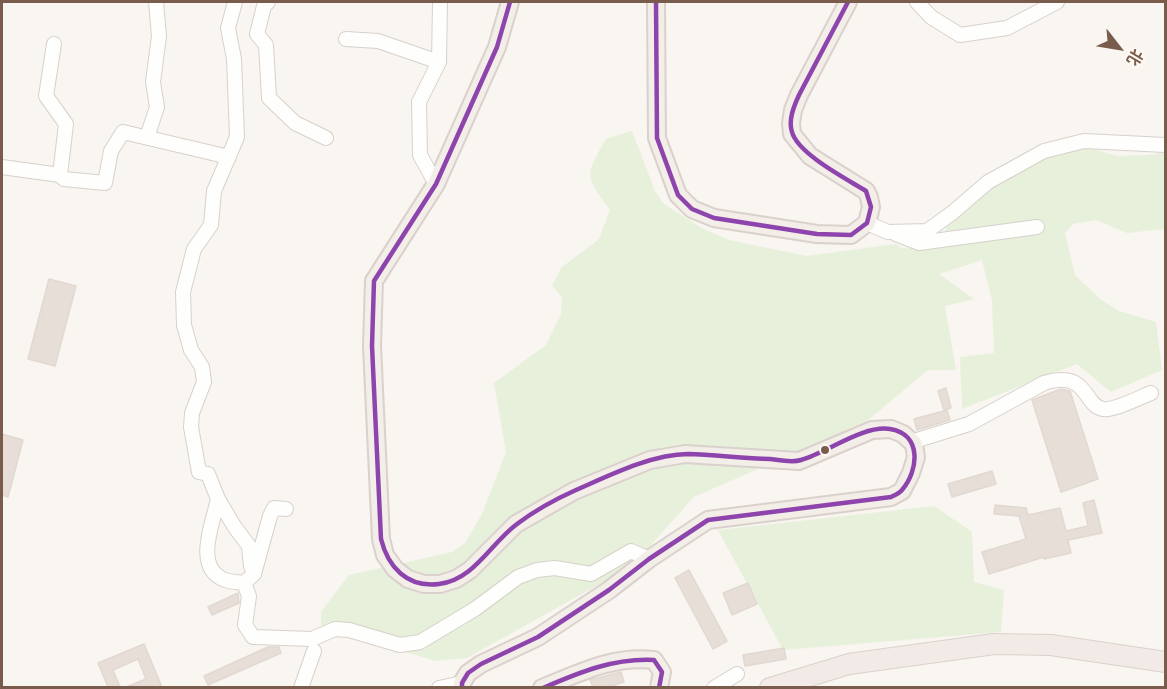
<!DOCTYPE html>
<html>
<head>
<meta charset="utf-8">
<style>
  body { margin:0 }
  #map { position:relative; width:1167px; height:689px; overflow:hidden; background:#f9f5f0; font-family:"Fira Sans","Noto Sans SC",sans-serif }
  canvas { display:block }
  .frame { position:absolute; inset:0; border:3px solid #7a5c4d; pointer-events:none }
  .north { position:absolute; left:1089px; top:18px; width:60px; height:60px; -webkit-text-stroke:4px #fffaf3; paint-order:stroke; rotate:121deg; font-size:16px; font-weight:700; line-height:24px; text-align:center; color:#7a5c4d }
  .north::after { content:''; display:block; margin:auto; width:21px; height:27px; background:#7a5c4d; clip-path:polygon(50% 0,100% 100%,50% 72%,0 100%) }
</style>
</head>
<body>
<div id="map">
<canvas width="1167" height="689"></canvas>
<div class="frame"></div>
<div class="north">北</div>
</div>
<script>
const c = document.querySelector('canvas').getContext('2d');
c.lineJoin = 'round';
function fillPath(path, color) { c.fillStyle = color; c.fill(path, 'evenodd'); }
function trace(path, color, width, dash) { c.strokeStyle = color; c.lineWidth = width; c.lineCap = dash ? 'butt' : 'round'; c.setLineDash(dash || []); c.stroke(path); }
fillPath(new Path2D(`
  M632,131L655,191L664,204L702,228L729,240L806,256L896,244L901,248H945V229L972,196L1061,149L1083,146L1117,156L1150,155L1165,152V229L1127,233L1096,220L1073,224L1065,233L1075,275L1100,299L1119,311L1156,322L1162,370L1111,392L1077,364L962,409L960,357L994,353L992,300L982,260L939,274L974,299L945,306L956,370H928L867,421L694,497L632,566L467,658L436,661L321,627V612L349,575L452,552L465,543L482,514L506,452L494,383L546,345L561,314L562,298L552,285L562,267L599,239L610,210C585,175 584,177 606,139Z
  M934,506L972,532L974,582L1004,590L1001,632L783,650L718,530Z`), '#e7f0db');
const building = new Path2D(`
  M49,279L76,286L55,366L28,359Z
  M946,388L951,408L944,410L938,391Z
  M1061,389L1070,391L1098,479L1061,492L1032,400Z
  M947,410L950,420L917,430L914,419Z
  M2,434L23,440L8,497L2,495Z
  M992,471L996,484L952,497L948,484Z
  M1094,500L1102,533L1068,540L1071,553L1044,559V557L989,574L982,552L1026,539L1019,516L994,514L995,505L1026,508L1028,515L1060,508L1066,531L1088,526L1083,503Z
  M689,570L727,641L713,649L675,578Z
  M748,583L757,604L732,615L723,593Z
  M238,593L239,603L212,615L208,607Z
  M144,644L162,687H126L146,679L138,659L113,670L120,687H108L98,663Z
  M268,647H279L281,653L208,685L204,676Z
  M784,648L786,659L745,666L743,655Z
  M621,672L624,682L609,687H593L590,680Z`);
fillPath(building, '#e6ded7');
trace(building, '#e2d8d2', 1.5);
const minor = new Path2D(`
  M235,2L228,28L234,59L237,137L214,191L211,225L194,249L183,292L184,325L191,350L202,367L204,382L192,413L191,427L199,472L208,474L218,499L234,526L249,546L251,566L254,574
  M268,2L264,6L257,34L266,45L269,98L295,123L326,138
  M917,2L931,17L960,35L1007,28L1057,2
  M346,39L378,41L439,62
  M54,44L46,96L66,124L60,175
  M147,137L157,107L153,82L159,36L156,2
  M2,167L60,175L64,179L105,183L111,151L123,132L229,157
  M436,184L420,155L419,102L439,62L440,2
  M867,223L888,232L927,231L952,213L988,182L1044,151L1084,141L1166,145
  M896,234L919,243L1037,227
  M911,442L969,424L1044,383C1089,369 1083,406 1103,409C1113,411 1141,397 1151,393
  M218,499C213,523 193,568 225,580C231,582 238,582 244,583L254,574L270,516L274,508L286,509
  M244,583L249,596L245,625L253,637L312,639L335,629L349,630L400,645L420,642L475,609L518,577L537,570L555,568L591,574L631,551L649,559
  M301,688L314,651
  M439,688L462,683
  M714,688L737,674`);
const major = new Path2D(`
  M656,2L657,138L678,195L692,209L714,218L817,234L851,235L867,223L871,207L869,197L866,191L810,156L792,134L791,123L793,110L799,95L848,2
  M462,688V683L468,673L481,664L538,637L609,590L649,559L708,520L891,497L902,491L911,473L916,457L914,444L903,434L891,429L872,430L799,461L685,454L650,460L574,491L516,524L470,570L456,579L440,584H424L408,579L395,569L385,555L381,539L372,346L374,281L436,184L497,47L510,2
  M542,688C579,673 614,655 654,660L662,672L659,688`);
const highway = new Path2D(`
  M770,688L849,664L994,644L1051,645L1166,662`);
trace(minor, '#d7d1cb', 16);
trace(major, '#dad1cc', 20);
trace(highway, '#dad1cc', 22);
trace(minor, '#fefefd', 14);
trace(major, '#f3eee8', 16);
trace(highway, '#f2eae7', 20);
trace(new Path2D(`
  M656,2L657,138L678,195L692,209L714,218L817,234L851,235L867,223L871,207L866,191C847,179 798,154 792,132C788,120 794,106 799,95L848,2
  M462,688V683L468,673L481,664L538,637L609,590L649,559L708,520L891,497C895,495 900,493 902,490C919,470 922,434 890,429C863,425 828,452 801,460C792,463 779,460 770,459C742,458 715,455 688,454C652,454 608,476 576,490C558,498 533,512 517,524C491,543 474,580 439,584C407,588 388,567 381,539L372,346L374,281L436,184L497,47L510,2
  M543,688C580,672 614,658 654,660L662,672L659,688`), '#8e44ad', 4.5);
for (const [x, y, r, color] of [
  [825,450,5,"#7a5c4d"]
]) { const dot = new Path2D(); dot.arc(x, y, r, 0, 2 * Math.PI); c.fillStyle = color; c.fill(dot); trace(dot, '#fffaf3', 2); }
</script>
</body>
</html>
